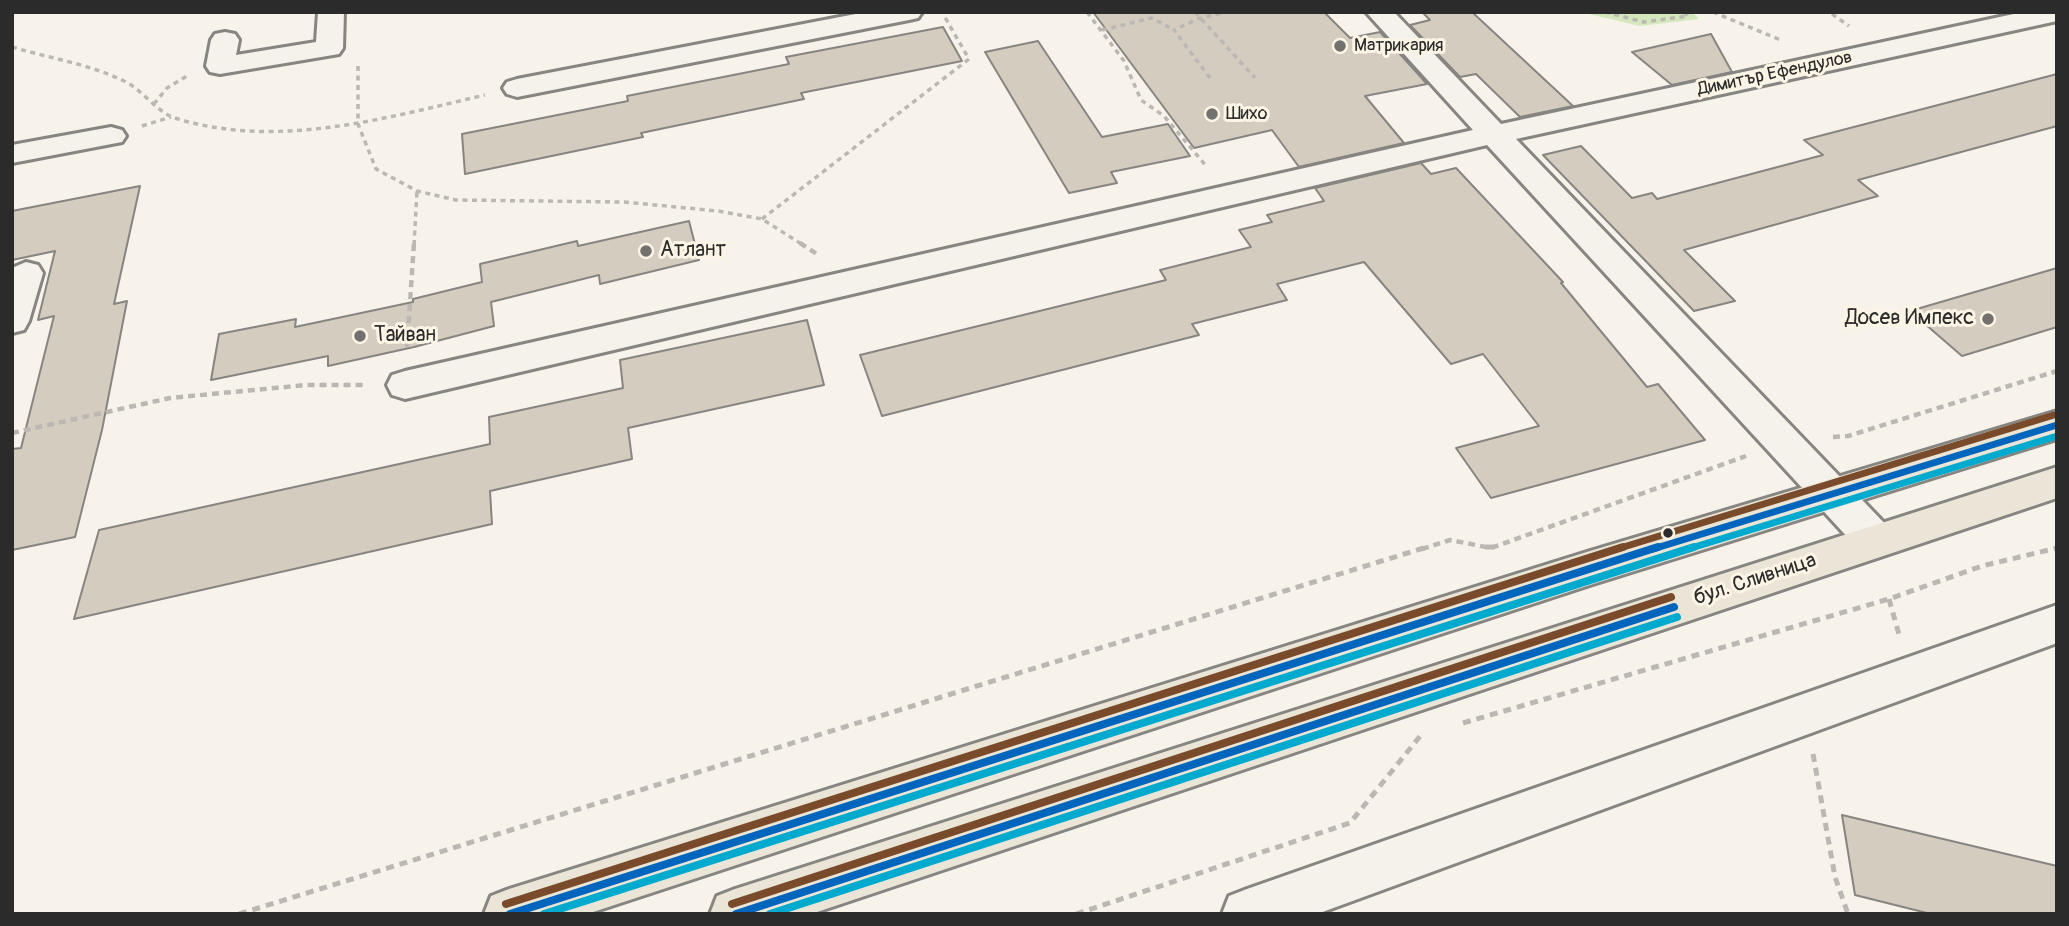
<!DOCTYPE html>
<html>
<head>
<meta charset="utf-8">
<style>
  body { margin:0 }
  #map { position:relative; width:2069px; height:926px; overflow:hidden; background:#f7f3ea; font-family:Pangolin,sans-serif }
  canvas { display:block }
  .frame { position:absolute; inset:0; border:14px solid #2b2b2b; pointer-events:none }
</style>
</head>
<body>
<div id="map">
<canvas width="2069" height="926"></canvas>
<div class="frame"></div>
</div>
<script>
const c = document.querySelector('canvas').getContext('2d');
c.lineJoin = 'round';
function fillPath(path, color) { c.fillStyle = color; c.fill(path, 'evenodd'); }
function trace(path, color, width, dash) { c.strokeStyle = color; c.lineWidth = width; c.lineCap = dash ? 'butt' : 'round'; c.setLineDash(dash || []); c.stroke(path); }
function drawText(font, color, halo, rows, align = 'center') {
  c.font = font + ' Pangolin,sans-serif'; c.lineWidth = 6; c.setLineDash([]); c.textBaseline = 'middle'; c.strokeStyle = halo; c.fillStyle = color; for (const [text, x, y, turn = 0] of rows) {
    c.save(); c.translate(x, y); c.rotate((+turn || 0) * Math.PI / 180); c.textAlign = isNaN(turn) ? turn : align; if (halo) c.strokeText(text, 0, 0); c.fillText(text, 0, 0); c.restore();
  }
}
fillPath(new Path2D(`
  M1580,12H1692L1699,19L1640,26Z`), '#d5e7bc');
const building = new Path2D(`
  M1093,12H1324L1350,38L1380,32L1427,84L1365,96L1404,143L1299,167L1272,130L1194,148Z
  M1422,12H1472L1573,106L1520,117L1476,74L1460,77L1410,25L1430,20Z
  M943,27L962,61L801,93L804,99L641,133L643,137L465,174L462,134L628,101L627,96L789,64L786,57Z
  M1711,34L1732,72L1672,85L1632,52Z
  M1038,41L1102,137L1168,124L1190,156L1111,172L1117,183L1069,193L985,52Z
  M2057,74V126L1858,180L1878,196L1684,250L1735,301L1694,311L1543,155L1581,146L1632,198L1652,193L1657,199L1823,155L1804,140Z
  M1421,163L1431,174L1456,168L1563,282L1561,283L1647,387L1658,384L1705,440L1491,498L1456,448L1539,426L1483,354L1451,364L1364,262L1277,284L1287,300L1192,324L1199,335L882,416L860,355L1166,280L1160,270L1251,247L1239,230L1272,222L1267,215L1324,201L1315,188Z
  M140,186L114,304L127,301L102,430L75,537L12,550V449L21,448L54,316L38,320L55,251L12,260V211Z
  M689,221L699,260L600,284L599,275L491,302L494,326L414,347L328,366V356L211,380L219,334L296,319L295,327L413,302V299L482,282L480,264L577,241L578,246Z
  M2057,268V327L1962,356L1910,311Z
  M807,320L824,385L628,428L632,459L490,491L492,524L74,619L99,530L490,444L489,417L623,388L620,360Z
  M1842,815L2057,866V914H1931L1855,895Z`);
fillPath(building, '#d4ccbf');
trace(building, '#878581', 2);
const minor = new Path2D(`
  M318,12H344L343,48L339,54L220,74L210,72L206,66L211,40L215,34L225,32L235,34L239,40L236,55L316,42Z
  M866,12H922L918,18L909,20L517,97L507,94L503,88L507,82L517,79Z
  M1366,12H1394L1501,124L2023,12H2057V21L1516,139L1890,529L1896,541L1890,553L1876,558L1862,553L1487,145L405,399L392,395L387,385L392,375L405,371L1473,130Z
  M111,127L122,130L126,136L122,142L12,163V145Z
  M26,262L38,265L43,273L29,321L24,330L12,333V268Z
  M2057,605V643L1317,914H1222L1229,896L1247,889Z`);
const major = new Path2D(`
  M2057,411V439L1590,585L587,914H484L491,896L509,889L1590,551Z
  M2057,467V498L811,914H710L717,896L735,889Z`);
trace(minor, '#878581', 6);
trace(major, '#878581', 6);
trace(new Path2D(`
  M1087,12L1124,61L1141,100L1164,116L1207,167
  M1195,12L1255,78
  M1605,12L1644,22L1688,16L1684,12
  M1713,12L1783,41
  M1832,14L1849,26
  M1102,30L1152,18L1174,30
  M12,47C49,58 89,64 124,81C143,90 155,111 175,118C276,150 386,118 485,95
  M358,66V124L376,169L417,191L456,200L624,202L718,211L762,219L803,245
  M1210,78L1174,30L1200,18L1226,12
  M154,104L167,88L187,76
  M142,126L171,117
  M762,219L969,59L943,14
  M414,245L417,191`), '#bbb8b4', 3.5, [5, 4.5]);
trace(new Path2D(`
  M800,243L817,254
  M407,347L414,243
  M12,433L170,398L306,385H367
  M1833,437L1848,436L2057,371
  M1422,549L1450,540L1491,548L1746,456
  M2054,549L2057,548`), '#bbb8b4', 4.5, [7, 5]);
trace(new Path2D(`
  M1486,547H1494
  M1889,599L1900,638
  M1463,723L1889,599L1982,566L2057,548
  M1813,754L1835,877L1848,914
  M239,914L1427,547
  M1076,914L1350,823L1421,735`), '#bbb8b4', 5, [8, 6]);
fillPath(minor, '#f5f2ec');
fillPath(major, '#eae5d6');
trace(new Path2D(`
  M1653,549L2057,425`), '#0065bd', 7);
trace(new Path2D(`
  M510,914L1658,547
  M736,914L1674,607`), '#0065bd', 8);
trace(new Path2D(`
  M1688,549L2057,436`), '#00a9ce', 7);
trace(new Path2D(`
  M544,914L1694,547
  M770,914L1677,617`), '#00a9ce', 8);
trace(new Path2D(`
  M1617,549L2054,415`), '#7a4b2a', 7);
trace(new Path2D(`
  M506,904L1623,547
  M732,904L1671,597`), '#7a4b2a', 8);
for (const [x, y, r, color] of [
  [1340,46,7,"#72716e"],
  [1212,114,7,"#72716e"],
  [646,251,7,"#72716e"],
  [1988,319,7,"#72716e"],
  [360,336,7,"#72716e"],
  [1668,533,6,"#2b2b2b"]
]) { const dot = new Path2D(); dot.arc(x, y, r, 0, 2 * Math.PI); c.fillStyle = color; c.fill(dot); trace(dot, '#fcf5e5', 2.5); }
drawText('18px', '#2b2b2b', '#fcf5e5', [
  ["Матрикария",1354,46],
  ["Шихо",1226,114]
], 'left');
drawText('18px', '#2b2b2b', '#fcf5e5', [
  ["Димитър Ефендулов",1775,74,-12]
]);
drawText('21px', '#2b2b2b', '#fcf5e5', [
  ["Атлант",660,251],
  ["Досев Импекс",1974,319,"right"],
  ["Тайван",374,336]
], 'left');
drawText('21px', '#2b2b2b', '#fcf5e5', [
  ["бул. Сливница",1755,580,-18]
]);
</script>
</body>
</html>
